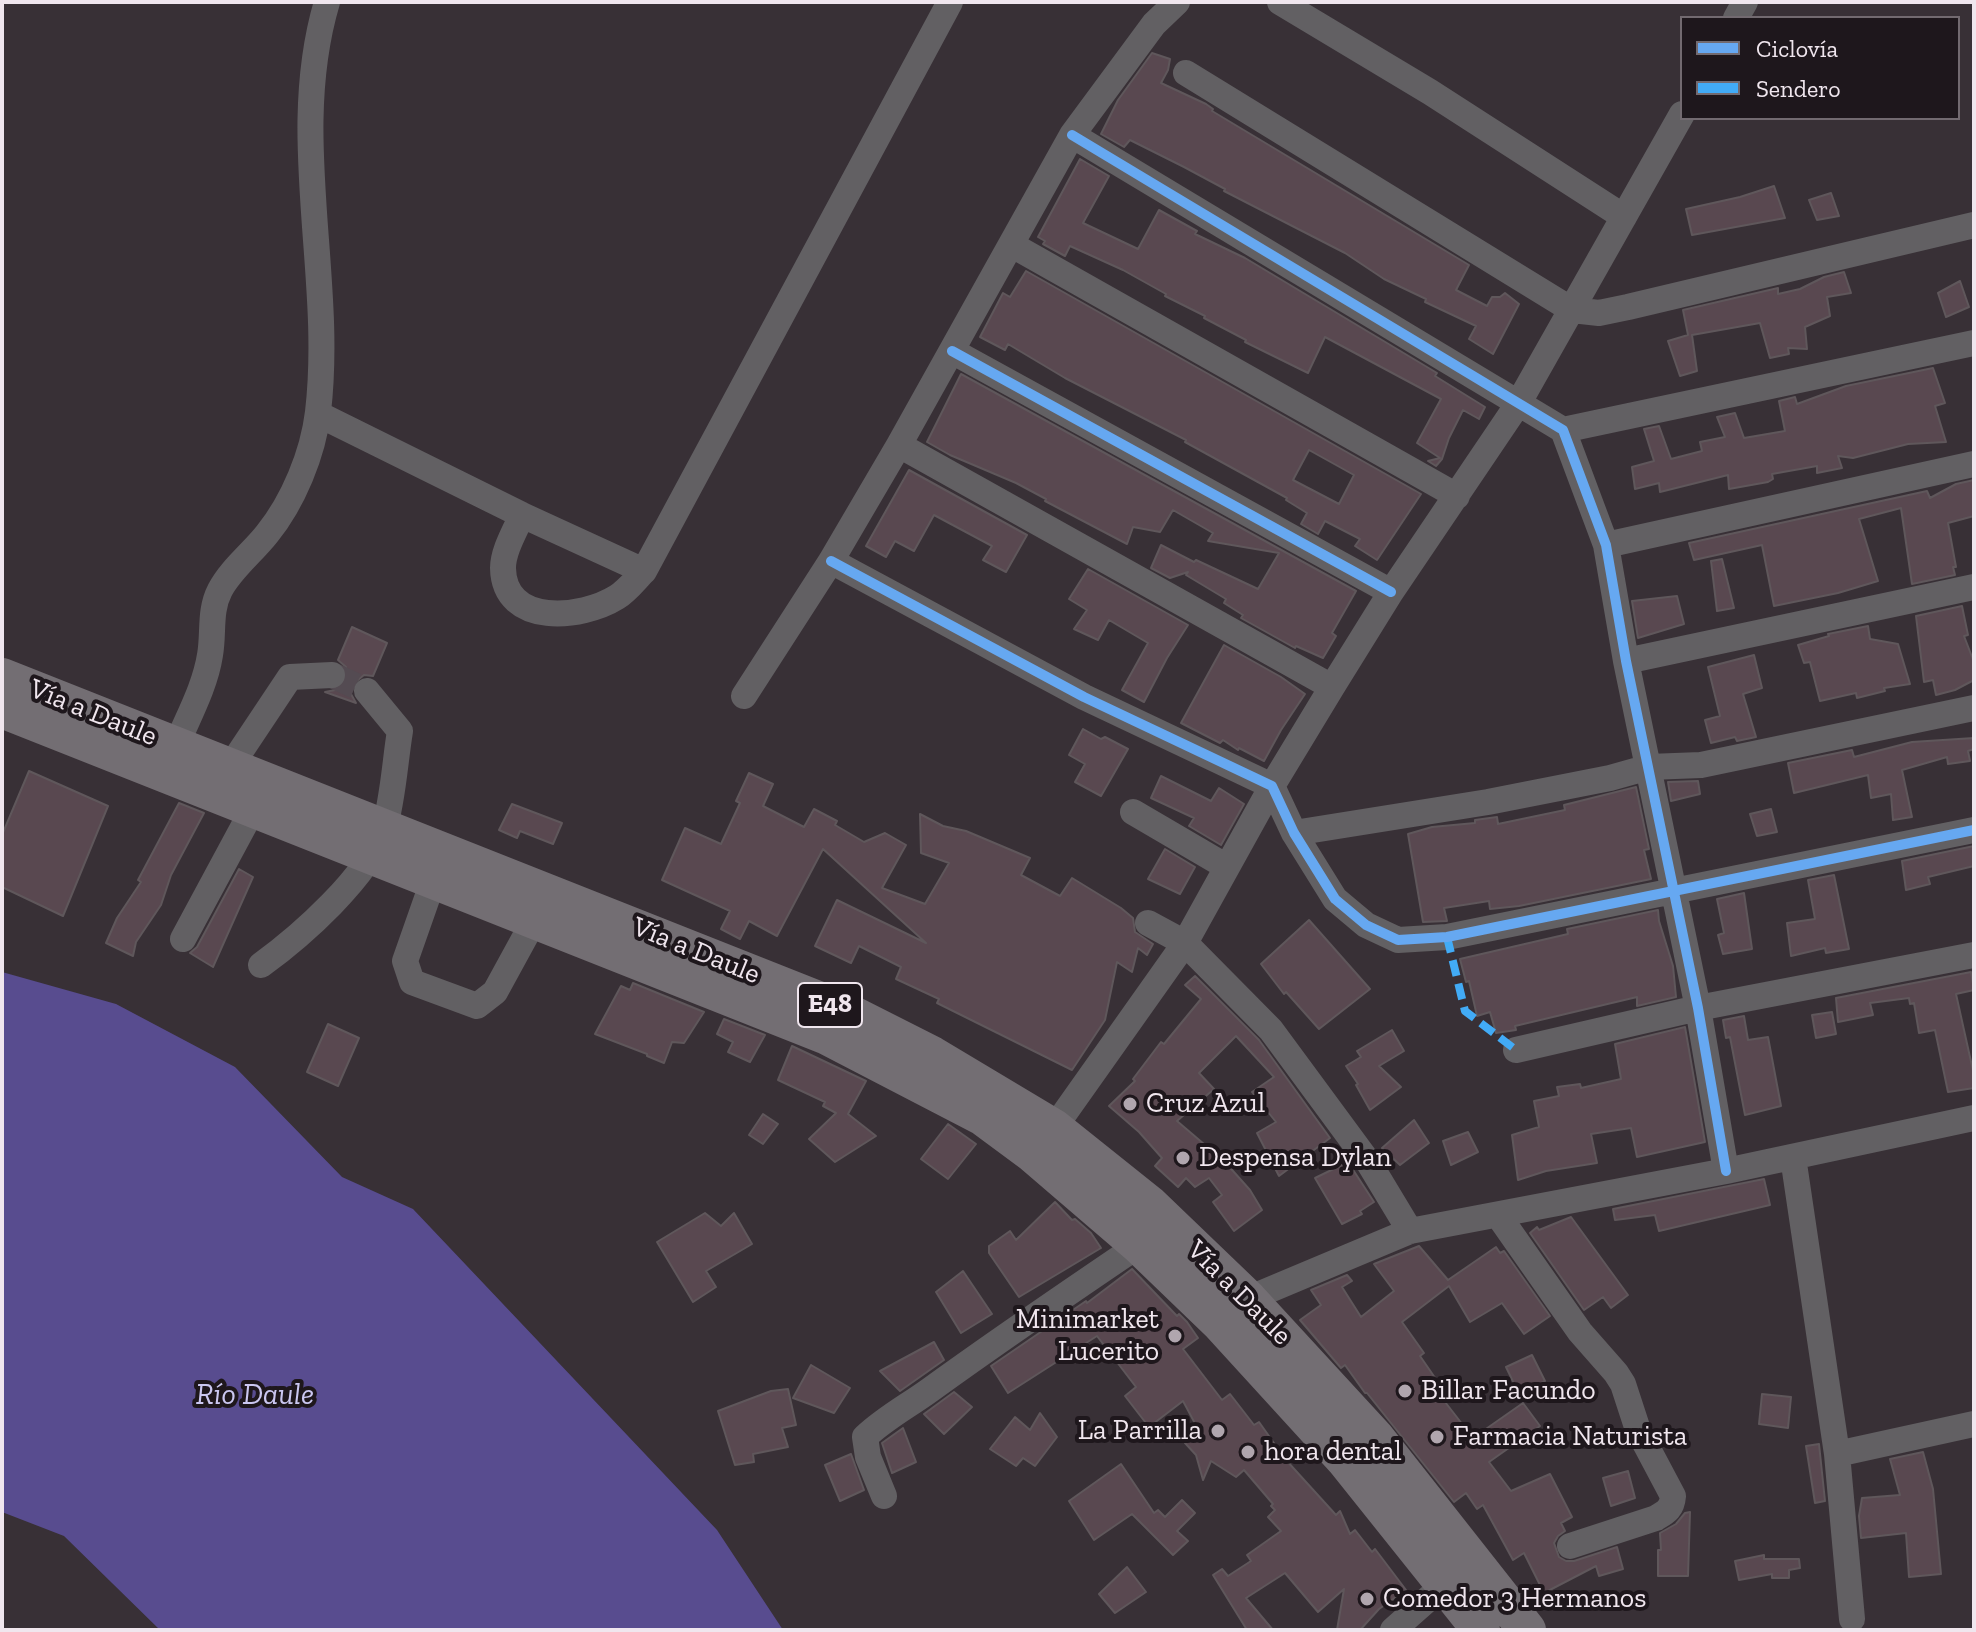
<!DOCTYPE html>
<html>
<head>
<meta charset="utf-8">
<style>
  body { margin:0 }
  #map { position:relative; width:1976px; height:1632px; overflow:hidden; background:#383036; font-family:"Zilla Slab",serif }
  canvas { display:block }
  .frame { position:absolute; inset:0; border:4px solid #f0e6ee; pointer-events:none }
  .legend { position:absolute; left:1680px; top:16px; width:280px; height:104px; box-sizing:border-box; background:#1e171c; border:2px solid #726a70; margin:0; padding:10px 14px; list-style:none; font-size:24px; color:#f0e6ee }
  .legend li { display:flex; align-items:center; gap:16px; height:40px }
  .legend b { width:40px; border:2px solid #726a70 }
</style>
</head>
<body>
<div id="map">
<canvas width="1976" height="1632"></canvas>
<div class="frame"></div>
<ul class="legend">
<li><b style="height:10px;background:#66a8f1"></b>Ciclovía</li>
<li><b style="height:10px;background:#42abf6"></b>Sendero</li>
</ul>
</div>
<script>
const c = document.querySelector('canvas').getContext('2d');
c.lineJoin = 'round';
function fillPath(path, color) { c.fillStyle = color; c.fill(path, 'evenodd'); }
function trace(path, color, width, dash) { c.strokeStyle = color; c.lineWidth = width; c.lineCap = dash ? 'butt' : 'round'; c.setLineDash(dash || []); c.stroke(path); }
function drawText(font, color, halo, rows, align = 'center') {
  c.font = font + ' "Zilla Slab",serif'; c.lineWidth = 8; c.setLineDash([]); c.textBaseline = 'middle'; c.strokeStyle = halo; c.fillStyle = color; for (const [text, x, y, turn = 0] of rows) {
    c.save(); c.translate(x, y); c.rotate((+turn || 0) * Math.PI / 180); c.textAlign = isNaN(turn) ? turn : align; if (halo) c.strokeText(text, 0, 0); c.fillText(text, 0, 0); c.restore();
  }
}
fillPath(new Path2D(`
  M2,972L116,1004L235,1067L342,1177L413,1209L717,1530L783,1630H160L64,1536L2,1512Z`), '#584c8f');
const building = new Path2D(`
  M1152,53L1170,59L1168,70L1161,83L1206,104L1213,109L1212,111L1469,265L1456,290L1487,306L1492,297H1500L1505,293L1519,304L1493,354L1469,339L1476,326L1425,302L1426,299L1384,279L1345,253L1224,191L1225,189L1184,167L1130,140L1124,147L1101,134L1118,100Z
  M1080,159L1109,176L1083,223L1138,249L1159,210L1197,231L1195,234L1245,258L1437,373L1435,376L1485,407L1479,419L1463,410L1449,438L1442,459L1436,466L1428,461L1440,458L1417,443L1441,399L1325,337L1308,373L1245,342L1246,340L1204,318L1205,316L1165,296L1166,294L1123,270L1070,246L1065,256L1043,244L1045,241L1038,237Z
  M1774,186L1785,218L1692,235L1686,209L1740,197Z
  M1831,193L1839,216L1817,220L1809,200Z
  M1026,271L1421,494L1377,560L1355,546L1360,539L1325,521L1318,534L1301,524L1307,513L1286,500L1287,498L1185,442L1186,440L1065,378L1008,344L1005,350L980,337L1003,293L1010,297ZM1309,450L1354,475L1339,504L1293,480Z
  M1844,272L1851,293L1827,297L1830,316L1805,327L1807,349L1788,348L1789,354L1770,358L1760,323L1692,335L1697,371L1680,376L1668,341L1688,335L1683,310L1778,288V294L1800,289L1824,277Z
  M1960,281L1969,307L1946,317L1938,293Z
  M1933,368L1945,403L1935,406L1946,442L1908,444L1853,458L1838,456L1842,468L1817,473V466L1772,474L1773,479L1768,482L1729,489L1728,475L1660,492L1659,483L1635,489L1632,467L1654,461L1644,429L1659,426L1671,459L1702,451L1700,442L1725,437L1717,417L1735,413L1744,438L1785,431L1779,401L1795,397L1797,404L1846,386Z
  M961,374L1356,591L1332,633L1336,636L1323,658L1296,646L1295,648L1241,618L1243,615L1224,603L1226,599L1186,575L1188,572L1170,578L1151,568L1161,545L1194,562L1196,560L1258,589L1279,553L1208,541L1213,533L1173,510L1160,532L1133,527L1127,544L1045,501L1046,499L1016,483L950,455L927,442Z
  M909,470L1027,535L1006,572L983,560L992,546L934,515L914,551L895,541L886,557L866,546Z
  M1974,480V516L1948,523L1956,567H1953L1955,575L1912,584L1901,508L1859,519L1878,581L1838,593L1774,606L1762,545L1694,560L1689,543L1927,491L1930,498L1956,484Z
  M1722,559L1734,608L1717,611L1711,561Z
  M1088,569L1188,625L1167,658L1144,702L1122,690L1148,643L1109,620L1098,640L1074,629L1087,610L1069,599Z
  M1677,596L1684,624L1638,638L1632,601Z
  M1962,606L1968,635L1964,636L1974,662V680L1955,690L1936,695L1933,680L1924,682L1916,616Z
  M1868,626L1870,639L1898,644L1910,684L1884,688L1885,691L1857,698L1856,693L1820,701L1810,662L1804,663L1798,645L1829,636L1828,634Z
  M352,627L387,643L373,676L364,675L352,685L351,694L356,703L325,692L340,689L346,682V667L338,660Z
  M1224,645L1281,677L1305,694L1281,730L1264,761L1239,748L1238,750L1223,740L1220,743L1181,723Z
  M1754,655L1762,688L1743,694L1756,737L1737,741L1735,737L1711,743L1705,720L1720,716L1708,667Z
  M1083,729L1101,739L1105,737L1128,749L1101,796L1075,782L1085,764L1069,755Z
  M1974,738V749L1968,751L1970,761L1948,764L1947,757L1902,770L1912,817L1893,820L1891,794L1871,798L1868,775L1794,793L1788,763L1852,750L1854,757L1912,742Z
  M29,771L108,806L63,916L2,887V835Z
  M749,773L773,784L763,806L804,827L814,809L837,821L835,825L864,842L885,833L906,845L882,888L925,904L949,863L921,853L920,814L943,826L966,831L1030,858L1021,875L1060,896L1072,878L1121,908L1133,918L1135,932L1153,944L1147,955L1138,948L1132,972L1117,962L1105,1020L1072,1070L937,1003L939,999L896,979L901,967L859,946L851,963L815,946L837,900L926,943L823,849L777,936L749,921L740,939L721,929L730,911L662,880L685,828L721,844L740,803L736,801Z
  M1161,776L1211,801L1219,788L1244,804L1221,845L1189,826L1194,818L1151,798Z
  M1698,781L1700,794L1671,801L1668,782Z
  M1636,787L1649,849L1644,850L1651,879L1519,906L1490,909L1489,901L1444,908L1447,921L1423,922L1408,834L1432,827L1475,823V820L1497,817L1498,824L1565,810L1564,805Z
  M179,803L204,813L171,875L161,905L136,942L133,956L106,943L117,918L141,882L138,880Z
  M512,804L562,823L553,844L520,831L517,838L499,830Z
  M1771,809L1777,832L1757,836L1750,814Z
  M1974,846V866L1928,877L1930,884L1906,890L1902,861Z
  M1165,849L1195,867L1180,894L1148,879Z
  M239,869L253,877L213,967L190,953L197,947Z
  M1834,875L1849,949L1826,953L1825,948L1791,956L1787,923L1815,919L1808,880Z
  M1744,893L1752,949L1723,954L1718,935L1724,933L1717,899Z
  M1658,910L1659,921L1673,966L1676,997L1637,1006V997L1515,1026L1516,1030L1496,1033L1490,1012L1477,1016L1469,981L1466,982L1460,959L1568,934L1567,929Z
  M1309,920L1370,989L1319,1029L1286,992L1284,994L1261,964Z
  M1971,972L1974,990L1956,994L1974,1075V1088L1948,1092L1935,1030L1919,1033L1914,1003L1910,1004L1909,998L1870,1003L1873,1015L1838,1022L1836,998Z
  M1195,976L1259,1040L1330,1138L1279,1176L1257,1133L1276,1122L1252,1092L1274,1077L1236,1036L1199,1073L1214,1089L1177,1121L1225,1162L1250,1190L1262,1210L1234,1231L1213,1202L1222,1195L1209,1178L1195,1187L1186,1178L1178,1187L1155,1166L1162,1158L1139,1132L1109,1106L1135,1081L1133,1079L1161,1042L1164,1044L1201,999L1185,985Z
  M633,983L704,1012L684,1043L672,1042L664,1063L647,1056V1054L595,1034L621,986L630,990Z
  M1832,1012L1836,1034L1816,1038L1812,1015Z
  M1744,1016L1748,1040L1768,1037L1781,1106L1745,1115L1730,1037L1726,1038L1723,1020Z
  M724,1019L765,1035L750,1062L728,1052L733,1042L717,1034Z
  M328,1024L359,1038L338,1086L307,1072Z
  M1685,1027L1705,1142L1637,1157L1631,1128L1591,1134L1597,1163L1546,1171L1518,1180L1512,1135L1539,1127L1534,1101L1559,1096L1557,1087L1580,1084L1581,1088L1621,1079L1615,1044Z
  M1392,1030L1404,1051L1379,1066L1401,1087L1370,1110L1356,1085L1358,1084L1346,1066L1361,1057L1357,1051Z
  M792,1046L866,1081L848,1114L876,1136L835,1162L809,1139L836,1113L823,1106L825,1102L778,1080Z
  M763,1114L778,1124L763,1144L749,1135Z
  M1414,1120L1429,1143L1400,1165L1382,1148Z
  M948,1124L976,1144L948,1179L921,1159Z
  M1468,1132L1478,1152L1451,1165L1443,1141Z
  M1348,1162L1374,1202L1360,1211L1362,1214L1342,1224L1315,1178Z
  M1764,1179L1770,1205L1659,1231L1655,1215L1615,1220L1613,1209Z
  M1055,1202L1072,1220L1075,1219L1091,1233L1101,1248L1019,1297L989,1253V1246L1010,1231L1016,1240Z
  M705,1213L721,1226L734,1213L752,1244L706,1271L716,1287L693,1302L657,1242Z
  M1571,1217L1628,1295L1611,1308L1603,1297L1584,1310L1530,1233L1537,1227L1539,1230Z
  M1419,1246L1448,1280L1496,1247L1500,1253L1504,1251L1550,1316L1524,1334L1502,1303L1470,1322L1449,1286L1402,1322L1424,1353L1420,1356L1440,1385L1435,1389L1473,1438L1523,1403L1540,1426L1489,1462L1511,1491L1550,1474L1572,1517L1561,1523L1565,1531L1558,1536L1554,1543L1559,1557L1566,1561H1574L1617,1547L1623,1569L1599,1576L1596,1566L1544,1593L1524,1553L1513,1560L1483,1505L1477,1509L1466,1493L1454,1502L1367,1393H1365L1345,1365L1341,1368L1300,1320L1321,1305L1311,1290L1347,1275L1352,1281L1342,1287L1361,1317L1394,1291L1374,1264Z
  M1132,1269L1177,1316L1179,1314L1187,1322L1198,1338L1183,1349L1222,1400L1230,1394L1254,1425L1259,1422L1286,1460L1336,1515L1340,1511L1350,1534L1355,1530L1372,1552L1375,1549L1406,1590L1379,1609L1360,1630H1337L1344,1589L1318,1612L1285,1573L1246,1598L1273,1630H1247L1213,1575L1222,1569L1228,1576L1251,1561L1247,1555L1281,1531L1268,1517L1275,1510L1271,1506L1273,1504L1244,1470L1236,1477L1211,1461L1203,1480L1196,1455L1185,1443L1199,1431L1183,1401L1149,1427L1125,1396L1136,1387L1097,1336L1008,1393L991,1366L1086,1301L1087,1303Z
  M963,1271L992,1314L961,1333L936,1292Z
  M934,1342L944,1360L900,1391L880,1371Z
  M1532,1355L1545,1381L1519,1394L1506,1367Z
  M811,1365L850,1388L834,1413L793,1398Z
  M788,1389L796,1425L782,1428L788,1447L753,1454L754,1462L735,1465L718,1411L771,1391Z
  M954,1392L972,1407L944,1434L924,1414Z
  M1762,1394L1791,1397L1788,1428L1759,1424Z
  M1040,1413L1057,1437L1035,1466L1023,1458L1016,1466L990,1449L1015,1417L1030,1430Z
  M903,1428L916,1462L892,1473L882,1443Z
  M1819,1444L1825,1501L1815,1503L1806,1446Z
  M1923,1452L1933,1489L1941,1574L1909,1577L1906,1533L1861,1538L1859,1516L1862,1498L1900,1495L1890,1459Z
  M851,1454L864,1490L840,1501L825,1465Z
  M1121,1464L1154,1513L1158,1510L1165,1517L1182,1500L1195,1513L1177,1531L1188,1541L1173,1555L1132,1514L1094,1540L1069,1501Z
  M1628,1471L1635,1498L1611,1506L1603,1478Z
  M1690,1512L1688,1576H1658V1550H1661L1660,1533L1676,1524L1685,1513Z
  M1764,1555V1559H1799L1800,1568L1789,1570V1578H1772V1574L1739,1580L1735,1561Z
  M1127,1567L1146,1592L1115,1613L1099,1594Z`);
fillPath(building, '#594850');
trace(building, '#5f575b', 2);
trace(new Path2D(`
  M332,675L367,691`), '#544b52', 26, [26, 13]);
trace(new Path2D(`
  M1280,2L1430,92L1624,217
  M1736,18L1745,2
  M1186,73L1572,310L1599,313L1628,307L1974,225
  M1072,135L1563,430L1606,545L1626,661L1698,1008L1726,1171
  M1012,245L1457,496
  M952,351L1391,592
  M318,414L522,515L644,571
  M1563,430L1974,343
  M899,445L1332,687
  M522,515C515,531 503,551 503,568C504,627 582,619 617,597C627,591 636,579 644,571L950,2
  M1606,545L1974,464
  M831,561L1084,697L1272,786L1294,833L1335,899L1366,925L1398,940L1447,937L1974,830
  M1626,661L1974,587
  M744,696L831,561L899,445L1072,135L1154,24L1177,2
  M176,746C188,717 205,687 210,655C214,633 209,611 220,590C231,569 252,553 267,534C293,502 313,454 318,412C334,276 287,136 327,2
  M222,779L290,677L332,675
  M1133,812L1227,867
  M1294,833L1488,802L1610,778L1649,767L1701,765L1974,708
  M438,867L405,961L412,982L477,1006L495,992L542,906
  M1148,923L1185,943L1271,1030L1369,1163L1410,1231
  M183,939L260,796
  M261,965C301,936 368,877 384,829C393,800 395,761 400,731L367,691
  M1516,1050L1698,1008L1974,955
  M1054,1128L1185,943L1272,786L1332,687L1391,592L1518,404L1682,114
  M1793,1157L1837,1454L1974,1424
  M1498,1215L1580,1332L1616,1373L1623,1384L1638,1430L1673,1496C1672,1509 1666,1512 1656,1518L1570,1546
  M1248,1299L1410,1231L1726,1171L1974,1118
  M1837,1454L1852,1619
  M884,1496L868,1457L865,1437C885,1418 908,1406 930,1390C999,1340 1068,1293 1139,1245
  M1393,1630L1445,1584`), '#626063', 26);
trace(new Path2D(`
  M2,677L843,1010L932,1055L1054,1128L1149,1204L1248,1299L1375,1437L1527,1630
  M2,709L825,1035L983,1117L1033,1154L1139,1245L1219,1322L1345,1460L1481,1630`), '#736e73', 38);
trace(new Path2D(`
  M1447,937L1465,1011L1516,1050`), '#42abf6', 8, [16, 8]);
trace(new Path2D(`
  M1072,135L1563,430L1606,545L1626,661L1698,1008L1726,1171
  M952,351L1391,592
  M831,561L1084,697L1272,786L1294,833L1335,899L1366,925L1398,940L1447,937L1974,830`), '#66a8f1', 10);
for (const [x, y, r, color] of [
  [1130,1104,8,"#b0a6ae"],
  [1183,1158,8,"#b0a6ae"],
  [1175,1336,8,"#b0a6ae"],
  [1405,1391,8,"#b0a6ae"],
  [1218,1431,8,"#b0a6ae"],
  [1437,1437,8,"#b0a6ae"],
  [1248,1452,8,"#b0a6ae"],
  [1367,1599,8,"#b0a6ae"]
]) { const dot = new Path2D(); dot.arc(x, y, r, 0, 2 * Math.PI); c.fillStyle = color; c.fill(dot); trace(dot, '#1e171c', 3); }
for (const [x, y, w] of [
  [830,1005,64]
]) { const box = new Path2D(); box.roundRect(x - w / 2, y - 22, w, 44, 6); c.fillStyle = '#1e171c'; c.fill(box); trace(box, '#f0e6ee', 2); }
drawText('bold 26px', '#f0e6ee', null, [
  ["E48",830,1005]
]);
drawText('28px', '#f0e6ee', '#1e171c', [
  ["Vía a Daule",93,713,22],
  ["Vía a Daule",696,951,22],
  ["Vía a Daule",1239,1293,45]
]);
drawText('28px', '#f0e6ee', '#1e171c', [
  ["Cruz Azul",1146,1104],
  ["Despensa Dylan",1199,1158],
  ["Minimarket",1159,1320,"right"],
  ["Lucerito",1159,1352,"right"],
  ["Billar Facundo",1421,1391],
  ["La Parrilla",1202,1431,"right"],
  ["Farmacia Naturista",1453,1437],
  ["hora dental",1264,1452],
  ["Comedor 3 Hermanos",1383,1599]
], 'left');
drawText('italic 30px', '#cbc7f1', '#1e171c', [
  ["Río Daule",255,1395]
]);
</script>
</body>
</html>
